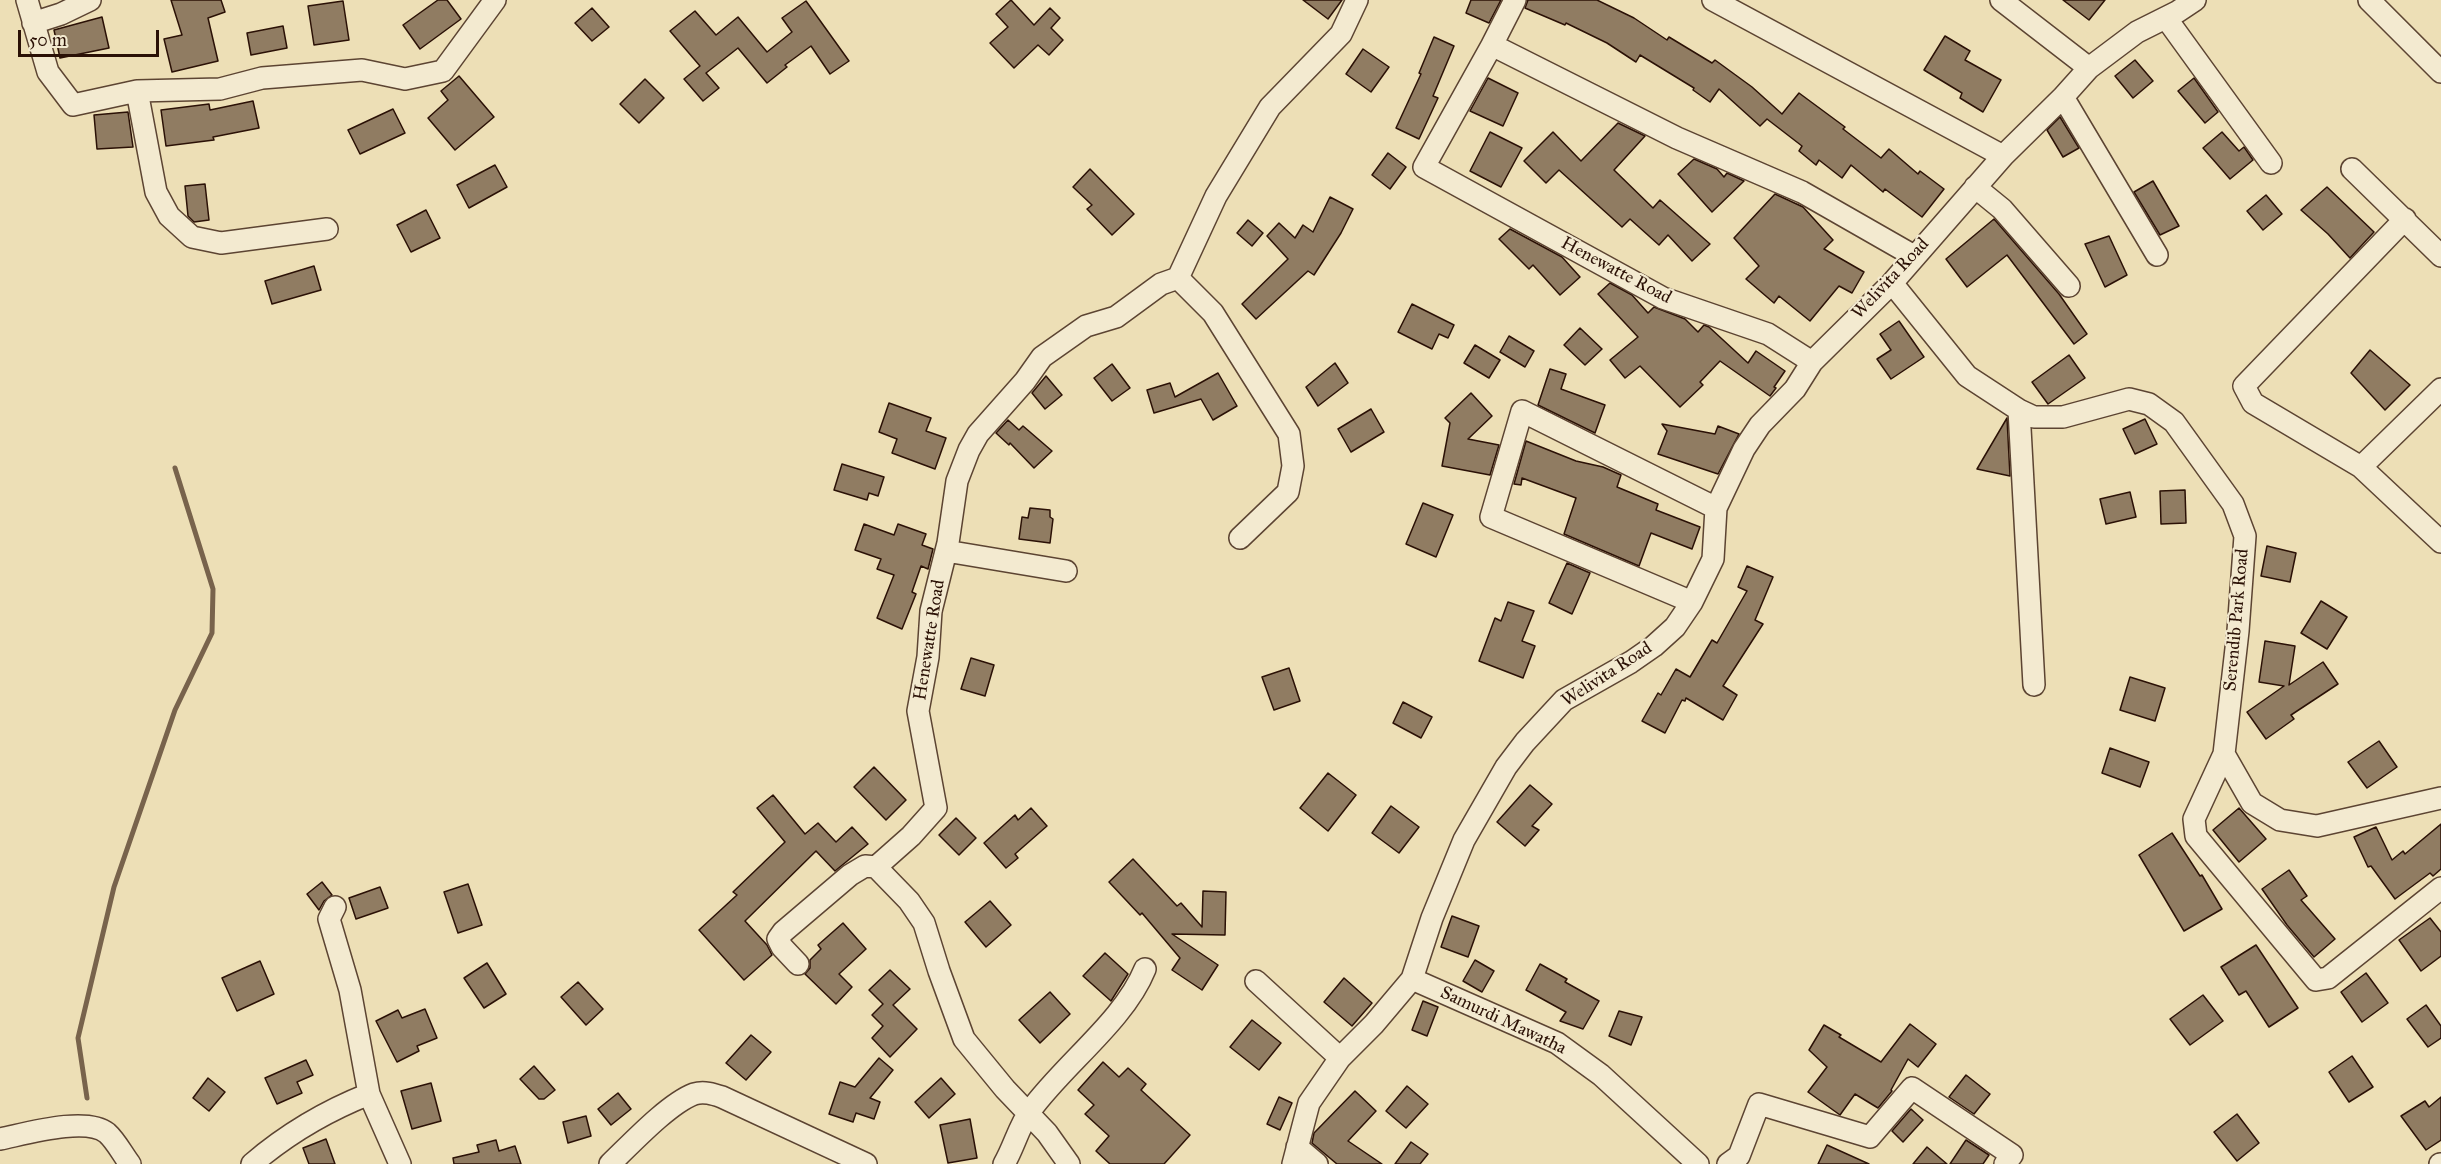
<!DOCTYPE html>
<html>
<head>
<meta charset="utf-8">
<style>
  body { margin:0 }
  #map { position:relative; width:2441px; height:1164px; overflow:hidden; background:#eddfb6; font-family:"IM FELL Great Primer",serif }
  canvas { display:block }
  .scale { position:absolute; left:18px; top:30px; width:141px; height:27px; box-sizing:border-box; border:3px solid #2b1106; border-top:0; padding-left:8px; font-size:18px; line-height:21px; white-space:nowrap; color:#2b1106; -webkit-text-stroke:4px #f3ead0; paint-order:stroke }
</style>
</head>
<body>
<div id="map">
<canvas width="2441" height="1164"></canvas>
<div class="scale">50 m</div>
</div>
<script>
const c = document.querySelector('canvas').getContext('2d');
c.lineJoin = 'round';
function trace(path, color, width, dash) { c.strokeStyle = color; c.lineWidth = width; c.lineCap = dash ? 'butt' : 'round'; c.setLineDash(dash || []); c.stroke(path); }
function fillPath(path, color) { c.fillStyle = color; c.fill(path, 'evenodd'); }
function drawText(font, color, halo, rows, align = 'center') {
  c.font = font + ' "IM FELL Great Primer",serif'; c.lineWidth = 4.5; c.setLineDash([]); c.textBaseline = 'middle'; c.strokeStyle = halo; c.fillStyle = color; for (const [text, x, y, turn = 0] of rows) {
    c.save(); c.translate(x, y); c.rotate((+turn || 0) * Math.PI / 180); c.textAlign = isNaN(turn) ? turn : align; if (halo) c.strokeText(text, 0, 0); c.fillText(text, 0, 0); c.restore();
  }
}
trace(new Path2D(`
  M87,1098L78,1038L114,887L175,710L212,633L213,589L175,468`), '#78634c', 5);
const building = new Path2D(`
  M171,0H221L225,12L208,18L218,61L172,72L164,39L182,35Z
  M438,0H447L461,19L420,49L403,25Z
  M1011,0L1034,25L1050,8L1060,18L1051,28L1063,40L1049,55L1038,45L1014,68L990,43L1008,27L996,14Z
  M1303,0H1342L1328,19Z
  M1471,0H1501L1489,23L1466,13Z
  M1528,0H1597L1634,18L1667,40L1669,37L1712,63L1715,60L1752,87L1782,114L1799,93L1845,127L1843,129L1881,158L1889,149L1918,174L1920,171L1944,189L1922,217L1885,189L1883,192L1851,165L1842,178L1819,160L1816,165L1799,151L1802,146L1767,119L1760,126L1719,89L1710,102L1693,90L1694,88L1640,55L1636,62L1607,43L1566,23L1565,25L1525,8Z
  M2063,0H2105L2089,20Z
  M343,1L349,40L314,45L308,6Z
  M806,1L849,61L830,74L811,46L785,65L787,67L767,83L738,48L706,73L719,88L703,101L684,79L700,66L670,31L695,11L716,35L738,17L767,52L792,32L782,18Z
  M592,8L609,27L592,41L575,23Z
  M102,17L109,48L60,58L54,30Z
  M283,26L287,48L251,55L247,33Z
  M1945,36L1970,51L1965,60L2001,80L1983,112L1960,98L1962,93L1924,70Z
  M1434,37L1454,46L1433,96L1438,98L1419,139L1396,128L1421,74L1419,73Z
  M1363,49L1389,67L1371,92L1346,74Z
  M2135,60L2153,81L2133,98L2115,76Z
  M459,76L494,117L455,150L428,118L448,100L441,91Z
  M1488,78L1518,93L1503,126L1470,111Z
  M2194,78L2218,112L2205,123L2178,91Z
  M645,79L664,98L639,123L620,104Z
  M253,101L259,128L213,137L214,140L166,146L161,110L209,104L210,110Z
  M393,109L405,133L360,154L348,130Z
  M128,112L133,147L97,149L94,115Z
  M2060,117L2079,148L2063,157L2047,130Z
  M1618,123L1645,136L1614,170L1653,208L1660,200L1710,244L1692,261L1668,235L1659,245L1630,219L1622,227L1559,170L1546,183L1524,161L1553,132L1581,161Z
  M1490,132L1522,148L1501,187L1470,171Z
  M2222,132L2239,151L2244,147L2253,160L2230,179L2203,148Z
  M1388,153L1406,167L1390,189L1372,175Z
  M1694,159L1717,169L1724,177L1727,173L1744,181L1712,212L1678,174Z
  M495,165L507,187L469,208L457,185Z
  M1090,169L1134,214L1112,235L1087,209L1092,205L1073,187Z
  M2153,181L2179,226L2160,235L2134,192Z
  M205,184L209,220L194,222L188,216L185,186Z
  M2327,187L2374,232L2350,258L2328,234L2301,210Z
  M1775,194L1803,207L1833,240L1824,249L1864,272L1852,293L1839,286L1810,321L1779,296L1774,303L1746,279L1759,266L1734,238Z
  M2266,195L2282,214L2263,230L2247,211Z
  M1330,197L1353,209L1341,233L1314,275L1308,271L1256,319L1242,304L1288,259L1267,236L1279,223L1295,238L1303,225L1313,232Z
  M426,210L440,238L411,252L397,225Z
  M1994,219L2059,294L2087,334L2074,344L2007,255L1967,287L1946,259Z
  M1248,220L1263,233L1252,246L1237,233Z
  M1510,229L1562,257L1580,277L1560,295L1533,265L1529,269L1499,239Z
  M2109,236L2127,275L2105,287L2085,244Z
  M314,266L321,290L272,304L265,281Z
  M1610,283L1632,295L1648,313L1654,307L1685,319L1698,332L1704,325L1709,327L1748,363L1756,351L1785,371L1774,387L1776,388L1770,396L1720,361L1700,382L1703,385L1680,407L1640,366L1625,378L1610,360L1638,337L1598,294Z
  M1412,304L1454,325L1448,338L1439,334L1432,349L1398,332Z
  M1899,321L1924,357L1891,379L1877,359L1891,350L1880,334Z
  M1580,328L1602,349L1585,365L1564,345Z
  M1509,336L1534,351L1525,367L1500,352Z
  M1475,345L1500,360L1489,378L1464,363Z
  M2370,350L2410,385L2385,410L2351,373Z
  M2069,355L2085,378L2048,404L2032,382Z
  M1335,363L1348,383L1318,406L1306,387Z
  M1112,364L1130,388L1112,401L1094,378Z
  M1550,369L1566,374L1561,389L1605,405L1595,433L1538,405Z
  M1218,373L1237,406L1213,420L1201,399L1154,413L1147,390L1170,383L1175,397Z
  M1046,376L1062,395L1045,409L1032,393Z
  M1471,393L1492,416L1468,439L1499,445L1490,475L1442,466L1450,423L1445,418Z
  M889,403L931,418L926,431L946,438L935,469L892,453L897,439L879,432Z
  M1371,409L1384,432L1351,452L1338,429Z
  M2007,418L2010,476L1977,469Z
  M2145,419L2157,444L2135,454L2123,429Z
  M1008,420L1019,430L1023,426L1052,451L1034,468L1010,443L1009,445L996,433Z
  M1662,424L1715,434L1718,426L1739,434L1718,474L1658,454L1667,431Z
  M1526,441L1576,461L1603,467L1621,475L1617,487L1658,504L1656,510L1700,527L1692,549L1651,533L1639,566L1564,534L1576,498L1522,478L1521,485L1514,484Z
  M842,464L884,477L878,496L869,493L867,500L834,490Z
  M2185,490L2186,523L2161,524L2160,491Z
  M2130,492L2136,517L2106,524L2100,499Z
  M1423,503L1453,515L1436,557L1406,544Z
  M1030,508L1050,510V517L1053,519L1050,543L1019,539L1022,517L1028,518Z
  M864,524L894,535L898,524L926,534L922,545L933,549L928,569L921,566L912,592L916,594L902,629L877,618L894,575L877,569L881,559L855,550Z
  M2267,546L2296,553L2290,582L2261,576Z
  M1567,563L1590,573L1572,614L1549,603Z
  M1747,566L1773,577L1755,620L1763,624L1723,686L1737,695L1723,720L1686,698L1685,701L1682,700L1665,733L1642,721L1658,693L1661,695L1676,669L1690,677L1712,640L1717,643L1747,591L1738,587Z
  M2321,601L2347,617L2327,649L2301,633Z
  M1508,602L1534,611L1522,641L1535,646L1523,678L1479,661L1495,618L1501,621Z
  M2265,641L2295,646L2289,685L2323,662L2338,684L2291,715L2294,719L2266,739L2247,712L2284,686L2259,682Z
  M971,658L994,665L985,696L961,689Z
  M1289,668L1300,701L1274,710L1262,677Z
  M2130,677L2165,688L2155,721L2120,710Z
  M1403,702L1432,717L1421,738L1393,723Z
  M2379,741L2397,767L2367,788L2348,762Z
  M2110,748L2149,762L2140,787L2102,773Z
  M874,767L906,800L886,820L854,787Z
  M1328,773L1356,795L1328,831L1300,808Z
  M1530,785L1552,804L1532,826L1539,830L1525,846L1497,822Z
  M773,795L805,834L818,823L836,842L852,827L868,844L835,871L816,851L745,921L767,945L772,955L744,980L699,930L737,895L733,892L785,842L757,808Z
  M1391,806L1419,827L1399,853L1372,833Z
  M1031,808L1047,826L1015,854L1018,858L1006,868L984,843L1015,815L1018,820Z
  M2239,808L2266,839L2239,862L2213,830Z
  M956,818L976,838L959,855L939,835Z
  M2441,824V869L2433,876L2430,873L2395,899L2371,866L2368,867L2354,837L2376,827L2392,860L2403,851L2405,854Z
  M2172,833L2200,876L2202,875L2222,909L2184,931L2139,855Z
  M1133,859L1177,906L1181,903L1202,927L1203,891L1226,892L1225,935L1172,934L1218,965L1202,990L1172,970L1180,958L1142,913L1140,915L1109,882Z
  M2289,870L2307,896L2301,900L2335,939L2314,957L2287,925L2262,889Z
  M322,882L332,895L324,901L319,910L307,894Z
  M468,884L482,925L458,933L444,892Z
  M380,887L388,908L356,919L349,898Z
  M990,901L1011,925L986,947L965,922Z
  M1452,916L1479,926L1468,957L1441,947Z
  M2430,918L2441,932V956L2421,971L2399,940Z
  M843,923L866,949L839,974L852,987L836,1004L805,974L810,968V960L821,949L818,945Z
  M2256,945L2298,1008L2269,1027L2246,991L2239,995L2221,967Z
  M1105,953L1128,974L1111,1001L1083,976Z
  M1475,960L1494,971L1482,992L1463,981Z
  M260,961L274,994L237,1011L222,978Z
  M487,963L506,994L484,1008L464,978Z
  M1540,964L1567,979L1565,982L1599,1001L1583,1029L1560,1021L1566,1012L1526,990Z
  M890,970L910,989L893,1005L917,1029L890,1057L872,1038L883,1026L872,1015L883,1004L869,990Z
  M2366,973L2388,1003L2362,1022L2341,992Z
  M1344,978L1372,1003L1352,1026L1324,1002Z
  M578,982L603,1009L586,1025L561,997Z
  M1050,992L1070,1014L1040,1043L1019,1020Z
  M2203,995L2223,1021L2190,1045L2170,1019Z
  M1423,1001L1438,1007L1427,1036L1412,1030Z
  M2426,1005L2441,1026V1038L2428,1047L2407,1019Z
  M425,1009L437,1038L417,1046L419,1051L397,1062L376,1021L398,1010L402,1018Z
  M1619,1011L1642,1017L1631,1045L1609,1036Z
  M1252,1020L1281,1043L1259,1070L1230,1047Z
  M1910,1024L1936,1044L1918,1067L1908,1059L1891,1090L1892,1091L1878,1108L1855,1094L1840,1115L1808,1092L1827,1067L1809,1050L1824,1025L1841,1035L1839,1037L1881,1062Z
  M751,1035L771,1052L746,1080L726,1063Z
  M2352,1056L2373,1087L2349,1102L2329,1072Z
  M879,1058L893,1070L870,1098L880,1102L874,1119L856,1113L853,1122L829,1114L840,1082L855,1087Z
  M306,1060L313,1075L297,1082L302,1093L277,1104L265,1078Z
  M1103,1062L1119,1077L1128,1068L1146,1084L1141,1090L1190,1135L1164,1164H1110L1096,1151L1109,1136L1085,1114L1094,1105L1078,1090Z
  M534,1066L555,1090L544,1099H539L520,1079Z
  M1966,1075L1990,1094L1974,1114L1949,1097Z
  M208,1078L225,1092L209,1111L193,1098Z
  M941,1078L955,1094L929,1118L915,1102Z
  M431,1083L441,1121L412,1129L401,1091Z
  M1407,1086L1428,1104L1406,1128L1386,1111Z
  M1355,1091L1376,1111L1348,1141L1382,1164H1337L1312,1143L1314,1133Z
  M618,1093L631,1109L611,1125L598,1109Z
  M1279,1097L1292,1103L1280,1130L1267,1124Z
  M2441,1097V1140L2426,1150L2401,1116L2425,1101L2429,1107Z
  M1911,1109L1923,1120L1903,1142L1892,1131Z
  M2237,1114L2259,1143L2237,1161L2214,1132Z
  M586,1116L591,1136L568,1143L563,1122Z
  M970,1119L977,1158L948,1163L940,1125Z
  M326,1139L335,1164H309L303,1148Z
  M496,1140L499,1151L515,1146L521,1164H454L453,1158L479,1152L477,1145Z
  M1966,1140L1989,1155L1983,1164H1950Z
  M1411,1142L1428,1154L1420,1164H1395Z
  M1827,1145L1869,1164H1818Z
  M1927,1147L1947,1164H1913Z`);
fillPath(building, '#907c62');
trace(building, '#2b1106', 1.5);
const minor = new Path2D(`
  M27,0L48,72L73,105L137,91L220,89L262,78L362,70L405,79L443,71L495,0
  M1713,0L2003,156
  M2001,0L2089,68
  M2369,0L2441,72
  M2166,18L2271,163
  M33,23L61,14L90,0
  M1492,45L1515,0
  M137,91L156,192L169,216L192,237L221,243L327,229
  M2063,97L2157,255
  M2352,169L2441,256
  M1975,187L2002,209L2069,286
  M2405,219L2244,386L2253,403L2361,467L2441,542
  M1178,278L1216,196L1270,107L1341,34L1357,0
  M1178,278L1213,313L1289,434L1293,466L1288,492L1240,538
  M1892,283L1967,376L2019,410L2034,417H2063L2129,399L2149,404L2174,422L2233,504L2245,536L2238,631L2224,754L2194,819L2196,836L2316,980L2328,978L2441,888
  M1812,362L1768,334L1663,298L1424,167L1492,45L1677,138L1802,192L1914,256
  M2019,410L2034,685
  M2361,467L2441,389
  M946,551L1066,571
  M1692,602L1491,517L1522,411L1716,508
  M2224,754L2252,803L2280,820L2317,826L2441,798
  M335,907L329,919L350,990L369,1094
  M798,964L782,947L778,939L783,932L850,875L865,866L876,867
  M1412,979L1557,1043L1601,1075L1698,1164
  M1256,981L1340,1058
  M0,1139C25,1134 86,1116 107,1133C116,1141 123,1155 130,1164
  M1297,1147L1317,1164
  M252,1164C287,1134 326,1111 369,1094L400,1164
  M610,1164C631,1144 668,1104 694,1094C704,1091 713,1094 722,1097L866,1164
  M1004,1164C1014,1147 1019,1126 1030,1111C1064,1064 1124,1021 1145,969
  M1069,1164L1047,1133L1005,1089L964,1039L939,971L924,923L909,901L876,867L911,836L936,808L918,711L928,657L931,611L948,543L957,481L969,450L978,434L1025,381L1042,357L1086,326L1116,317L1161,284L1178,278
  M1293,1164L1309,1103L1340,1058L1374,1024L1412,979L1432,918L1464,840L1506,767L1525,742L1564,700L1631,662L1654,646L1675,627L1692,602L1713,559L1716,508L1744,449L1760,425L1795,389L1812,362L1892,283L2003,156L2063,97L2089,68L2137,32L2177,12L2195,0
  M1728,1164L1739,1156L1759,1104L1870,1137L1912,1088L2012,1155L2005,1164
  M2440,1164H2441`);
trace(minor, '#5c4432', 24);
trace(minor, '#f3ead0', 21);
drawText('18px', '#2b1106', '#f3ead0', [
  ["Henewatte Road",1616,271,28],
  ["Welivita Road",1891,279,-47],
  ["Serendib Park Road",2237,620,-85],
  ["Henewatte Road",930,640,-81],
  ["Welivita Road",1607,675,-33],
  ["Samurdi Mawatha",1503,1021,25]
]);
</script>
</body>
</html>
